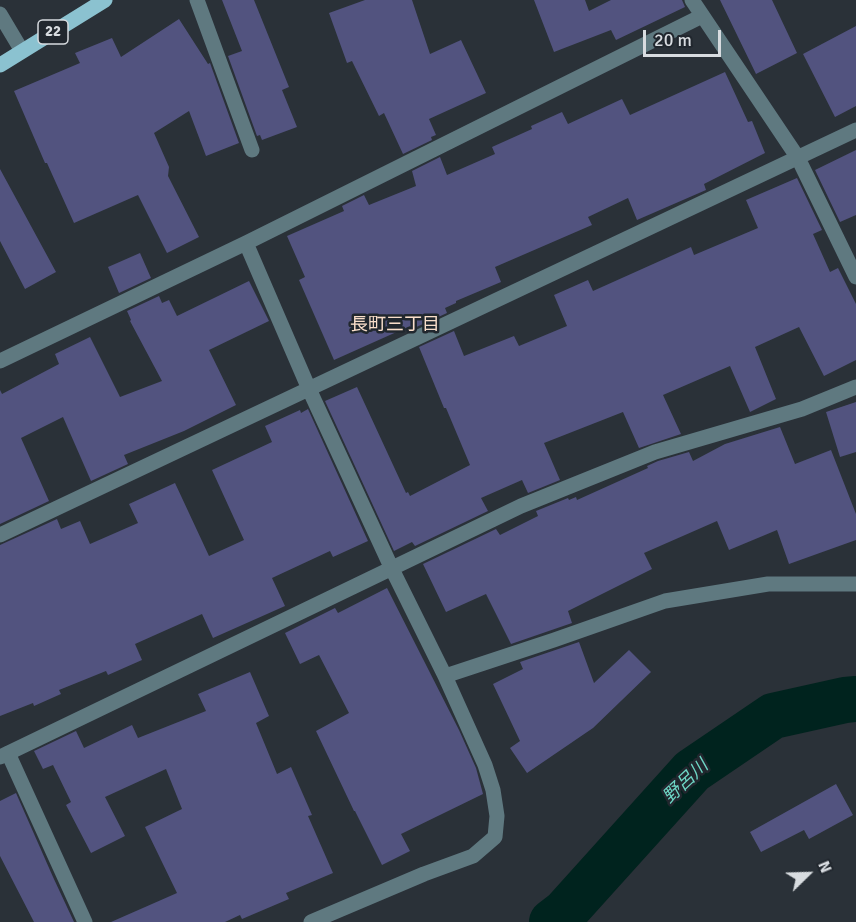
<!DOCTYPE html>
<html>
<head>
<meta charset="utf-8">
<style>
  body { margin:0 }
  #map { position:relative; width:856px; height:922px; overflow:hidden; background:#2a3138; font-family:Signika,sans-serif }
  canvas { display:block }
  .north { position:absolute; left:778px; top:844px; width:60px; height:60px; -webkit-text-stroke:4px #21272e; paint-order:stroke; rotate:67deg; font-size:16px; font-weight:700; line-height:24px; text-align:center; color:#d8dce0 }
  .north::after { content:''; display:block; margin:auto; width:21px; height:27px; background:#d8dce0; clip-path:polygon(50% 0,100% 100%,50% 72%,0 100%) }
  .scale { position:absolute; left:643px; top:30px; width:78px; height:27px; box-sizing:border-box; border:3px solid #d8dce0; border-top:0; padding-left:8px; font-size:18px; line-height:21px; white-space:nowrap; color:#d8dce0; -webkit-text-stroke:4px #21272e; paint-order:stroke }
</style>
</head>
<body>
<div id="map">
<canvas width="856" height="922"></canvas>
<div class="north">N</div>
<div class="scale">20 m</div>
</div>
<script>
const c = document.querySelector('canvas').getContext('2d');
c.lineJoin = 'round';
function trace(path, color, width, dash) { c.strokeStyle = color; c.lineWidth = width; c.lineCap = dash ? 'butt' : 'round'; c.setLineDash(dash || []); c.stroke(path); }
function fillPath(path, color) { c.fillStyle = color; c.fill(path, 'evenodd'); }
function drawText(font, color, halo, rows, align = 'center') {
  c.font = font + ' Signika,"Noto Sans JP",sans-serif'; c.lineWidth = 5; c.setLineDash([]); c.textBaseline = 'middle'; c.strokeStyle = halo; c.fillStyle = color; for (const [text, x, y, turn = 0] of rows) {
    c.save(); c.translate(x, y); c.rotate((+turn || 0) * Math.PI / 180); c.textAlign = isNaN(turn) ? turn : align; if (halo) c.strokeText(text, 0, 0); c.fillText(text, 0, 0); c.restore();
  }
}
trace(new Path2D(`
  M552,922L565,912L692,771L773,716L845,700L856,699`), '#00231e', 46);
fillPath(new Path2D(`
  M222,0H254L289,87L282,90L297,127L262,140L260,135L257,136L228,56L242,51Z
  M365,0H412L430,54L461,40L486,93L429,119L436,135L431,137L432,140L403,154L384,113L379,116L352,61L347,63L329,13Z
  M534,0H585L589,11L611,0H682L685,7L616,40L611,30L554,52Z
  M720,0H772L797,53L756,74Z
  M179,19L208,64L210,63L239,143L206,156L189,111L154,133L169,167L168,176L199,237L167,253L138,195L74,223L47,163H45L14,91L80,63L75,53L112,38L121,57Z
  M856,26V106L835,117L803,54Z
  M725,72L748,122L752,121L765,153L704,184L706,190L637,220L628,198L588,217L592,225L495,267L501,282L456,301V303L445,308L447,313L412,329L410,326L334,360L299,280L305,277L287,236L344,211L342,206L364,195L369,205L416,186L412,171L440,157L447,175L495,154L492,147L532,129L531,126L562,112L568,124L622,99L630,115Z
  M856,150V215L840,222L815,170Z
  M0,169L56,272L25,289L0,241Z
  M797,178L822,230L813,234L830,272L838,268L856,304V360L824,376L799,327L755,347L776,399L750,412L730,366L663,395L681,434L639,448L623,412L544,443L560,480L528,493L522,480L481,498L488,511L415,546L412,542L394,551L325,401L357,387L406,493L408,492L410,496L470,465L446,408H444L419,347L454,331L464,356L514,336L519,346L567,326L554,295L588,280L593,291L691,247L694,255L758,228L746,200Z
  M140,253L151,278L119,293L108,267Z
  M249,281L269,321L209,350L236,405L184,431L124,455L128,464L91,481L63,417L21,438L49,501L0,524V390L2,394L59,364L55,354L90,337L120,397L162,381L130,321L131,320L127,311L159,296L162,303L169,300L177,316Z
  M856,402V452L840,457L826,412Z
  M308,409L368,541L333,557L330,551L272,578L285,606L213,638L202,614L135,644L142,660L108,675L106,671L59,690L61,694L34,706L33,703L0,716V545L57,519L61,529L80,521L90,544L138,523L129,504L175,483L209,556L244,540L212,470L272,442L265,426L300,410L301,413Z
  M780,427L795,464L831,450L856,514V540L789,564L777,530L729,550L717,521L644,553L652,569L568,611L572,623L511,644L486,594L446,612L423,564L496,529L500,535L538,516L536,511L568,498L569,500L576,497L577,500L648,468L647,466L658,461L689,452L693,461L725,444Z
  M387,588L459,730L476,768L483,794L401,834L410,851L382,865L355,811H354L316,731L349,713L319,655L300,664L285,633L335,608L338,613Z
  M579,642L594,683L629,650L651,672L593,728L527,773L510,748L520,741L493,684L523,669L520,662Z
  M250,672L269,716L256,723L277,774L291,767L312,815L308,816L333,873L286,893L289,899L242,919L240,915L225,922H111L177,893L145,827L182,809L166,769L105,797L125,836L91,853L66,805L71,802L53,765L43,769L34,751L76,731L84,748L132,725L138,738L206,711L198,694Z
  M836,784L853,815L809,839L804,830L761,852L750,832Z
  M16,793L53,877L74,922H34L0,856V801Z`), '#52537f');
trace(new Path2D(`
  M197,0L252,150
  M692,0L798,158L856,277
  M0,14L22,51
  M246,243L309,389L392,569L445,676L485,765L493,790L497,816L495,837L473,856L424,874L311,922
  M0,361L246,243L702,16
  M0,535L856,130
  M445,676L554,640L665,601L768,584H856
  M8,753L85,922
  M0,757L521,506L655,452L802,409L856,387`), '#5f7980', 15);
trace(new Path2D(`
  M0,65L105,0`), '#8bc2d0', 15);
for (const [x, y, w] of [
  [53,32,30]
]) { const box = new Path2D(); box.roundRect(x - w / 2, y - 12, w, 24, 4.5); c.fillStyle = '#21272e'; c.fill(box); trace(box, '#d8dce0', 1.5); }
drawText('bold 15px', '#d8dce0', null, [
  ["22",53,32]
]);
drawText('18px', '#f9deca', '#21272e', [
  ["長町三丁目",395,325]
]);
drawText('italic 18px', '#6ed7c6', '#21272e', [
  ["野呂川",686,782,-43]
]);
</script>
</body>
</html>
